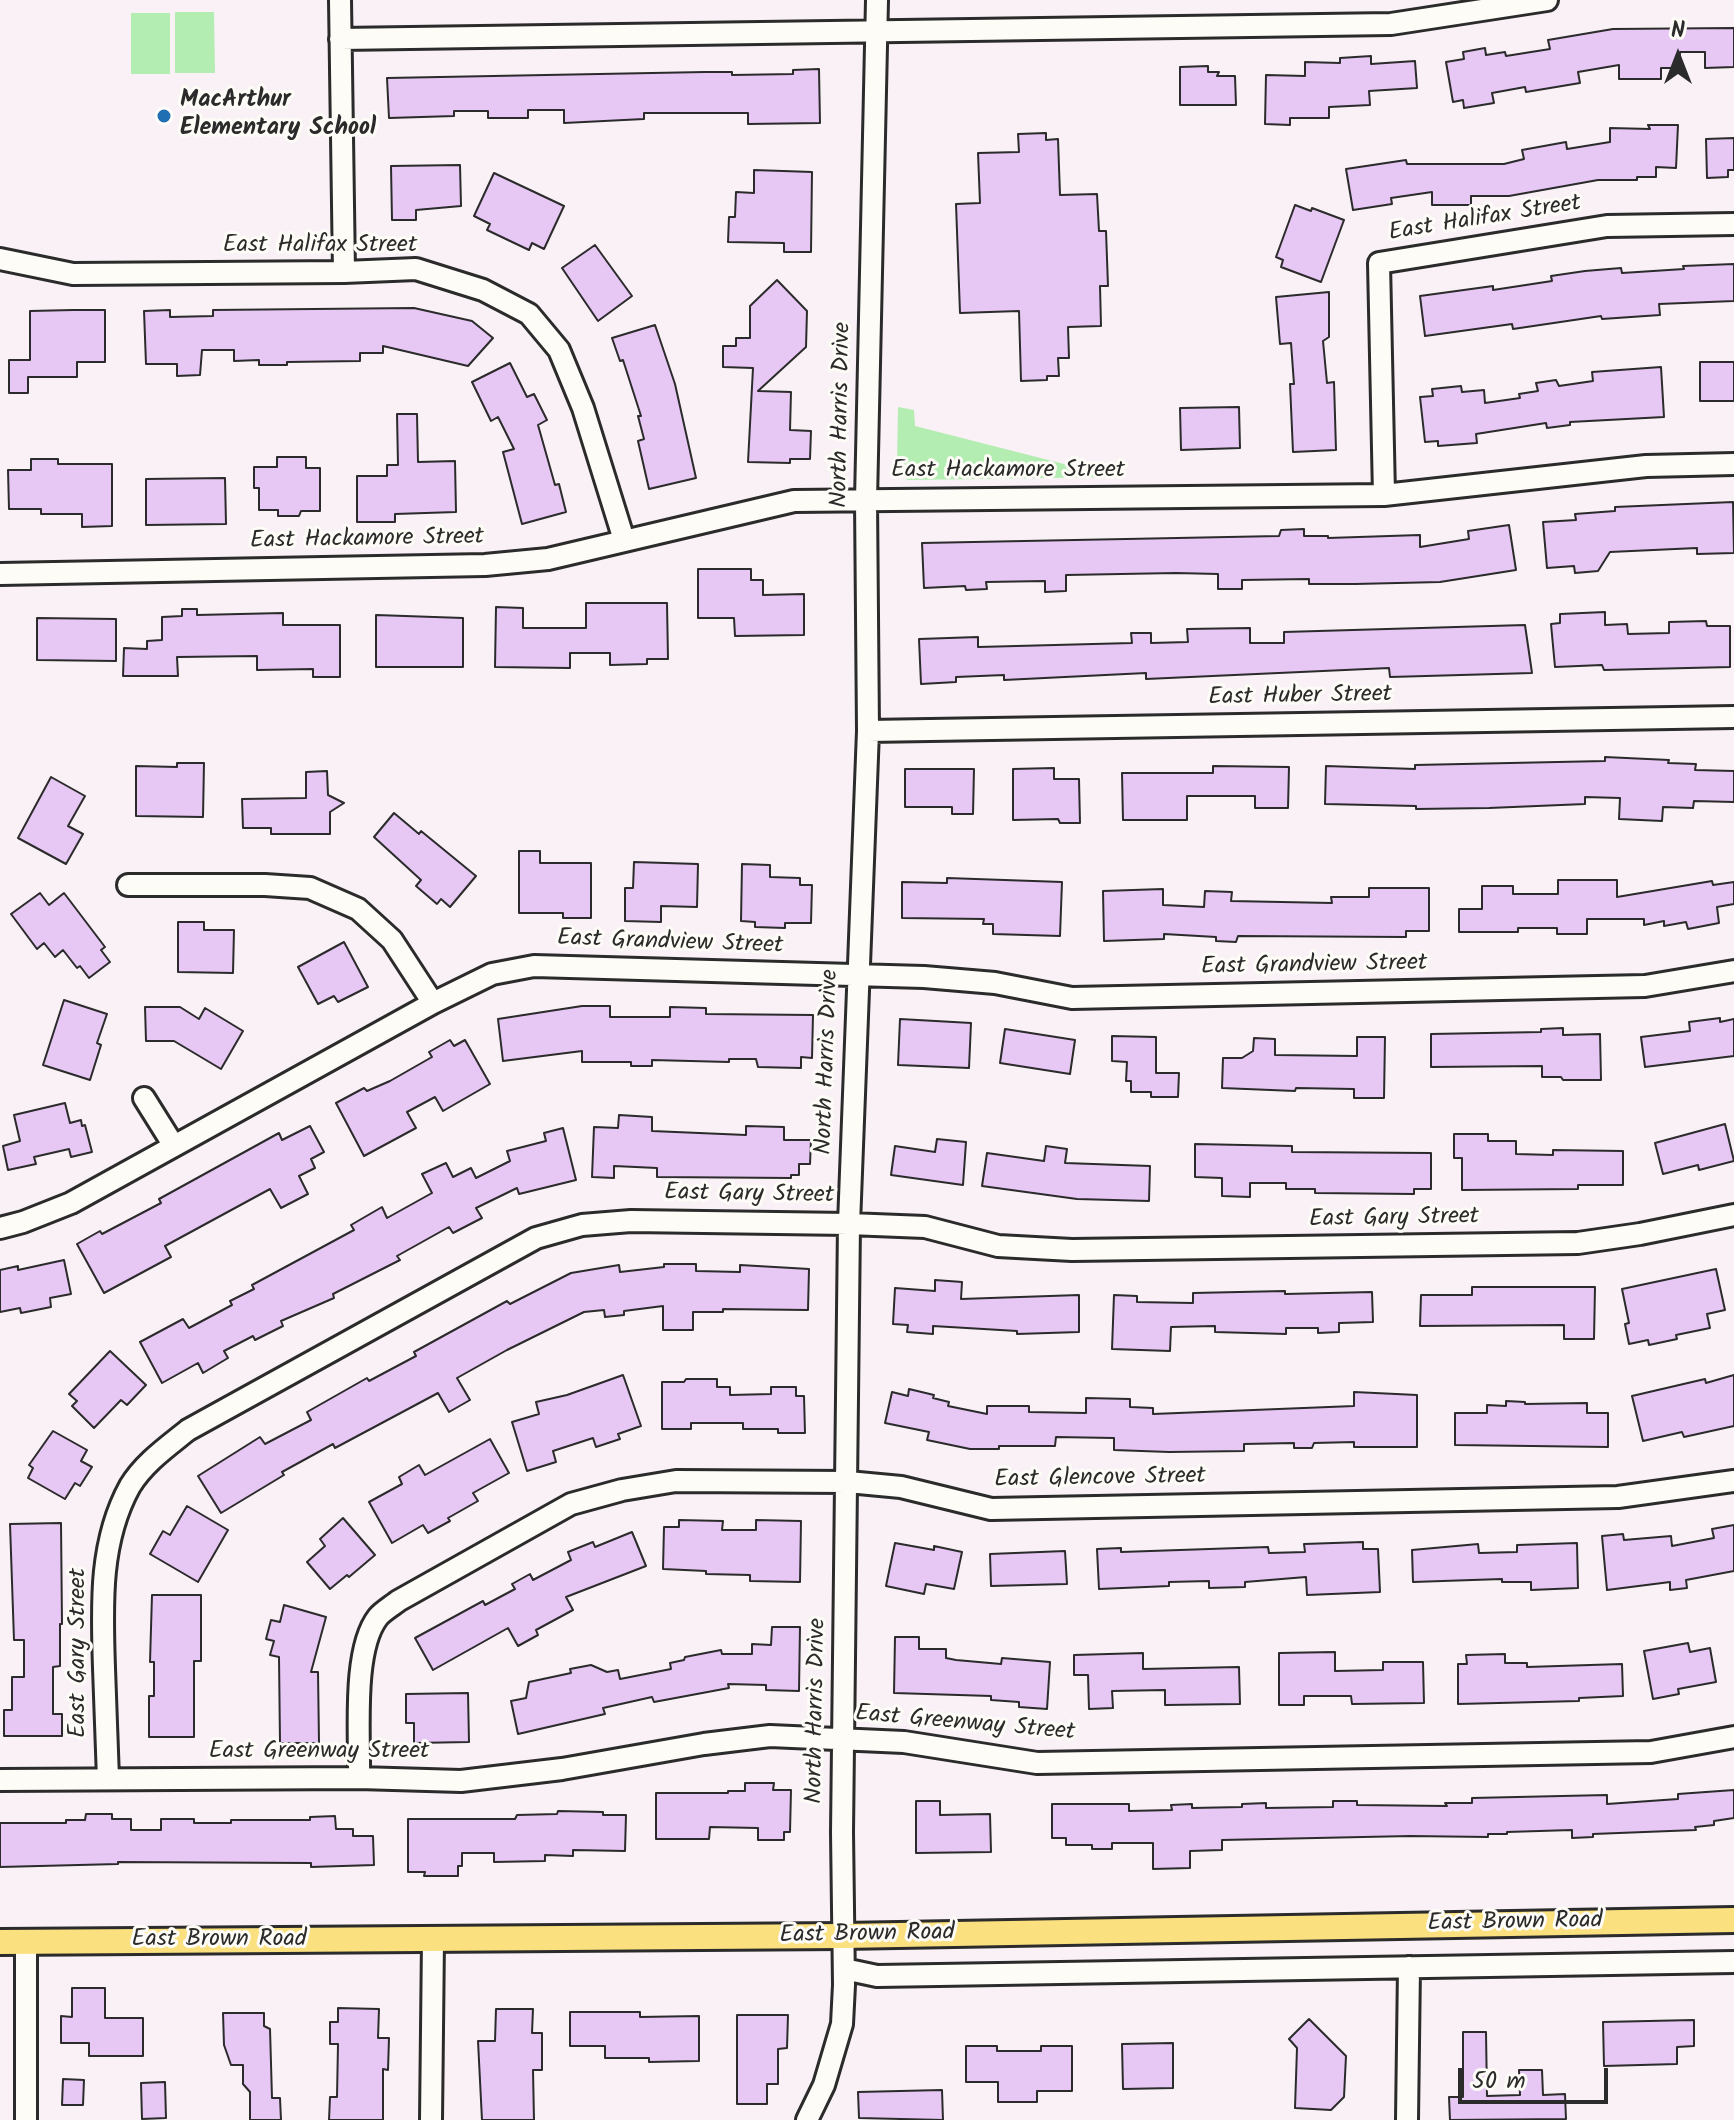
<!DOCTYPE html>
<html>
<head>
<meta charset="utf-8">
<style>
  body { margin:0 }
  #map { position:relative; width:1734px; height:2120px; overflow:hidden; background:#f9f1f6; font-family:Kalam,sans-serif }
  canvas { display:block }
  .north { position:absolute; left:1638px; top:16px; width:80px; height:80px; -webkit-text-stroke:6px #fdfcf7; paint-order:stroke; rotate:0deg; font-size:22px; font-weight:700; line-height:32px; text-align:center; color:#2b2b2b }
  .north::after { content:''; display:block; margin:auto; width:28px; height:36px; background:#2b2b2b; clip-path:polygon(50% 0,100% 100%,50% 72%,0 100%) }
  .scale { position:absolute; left:1458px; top:2068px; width:150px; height:36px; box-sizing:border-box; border:4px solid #2b2b2b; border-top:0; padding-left:10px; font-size:24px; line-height:28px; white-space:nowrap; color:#2b2b2b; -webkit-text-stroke:6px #fdfcf7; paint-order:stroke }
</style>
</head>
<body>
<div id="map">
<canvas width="1734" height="2120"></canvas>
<div class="north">N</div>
<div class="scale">50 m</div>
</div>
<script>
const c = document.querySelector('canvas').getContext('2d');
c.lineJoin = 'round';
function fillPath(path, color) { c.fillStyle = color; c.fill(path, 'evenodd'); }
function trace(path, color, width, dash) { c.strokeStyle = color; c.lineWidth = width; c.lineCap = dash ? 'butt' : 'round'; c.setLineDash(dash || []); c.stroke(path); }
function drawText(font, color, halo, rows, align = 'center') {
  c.font = font + ' Kalam,sans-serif'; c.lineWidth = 6; c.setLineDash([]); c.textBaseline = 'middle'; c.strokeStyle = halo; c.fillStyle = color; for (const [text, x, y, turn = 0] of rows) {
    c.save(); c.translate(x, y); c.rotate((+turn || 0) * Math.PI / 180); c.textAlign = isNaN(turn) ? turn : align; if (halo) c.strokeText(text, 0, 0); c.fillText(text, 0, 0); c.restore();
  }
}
fillPath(new Path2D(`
  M175,12H214L215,73H175Z
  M131,13H170V74H131Z
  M898,407L914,410L915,426L1115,477L907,480L897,467Z`), '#b4edb1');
const building = new Path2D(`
  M1734,28V67L1705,68V52H1680L1679,68H1661V79H1619V65L1578,72L1580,83L1526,92L1525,87L1492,93L1494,103L1464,108L1463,100L1453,102L1446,62L1464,59L1463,52L1485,48L1486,55L1505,52L1506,56L1550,49L1548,40L1613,29Z
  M1371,56V64L1415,61L1417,88L1369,91L1370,105L1329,107V118H1290V125L1265,124L1266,75L1305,76V62L1340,63V58Z
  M1208,66V72H1219L1217,76H1235L1236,105H1180V67Z
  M819,69L820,123L748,124V113H644V119L564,123V110H528V118H488V111H454V116L389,118L387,78L705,72H732V75L793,74V70Z
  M1648,125H1678L1676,168L1656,167V177H1637V180H1598L1509,196H1471V205H1432V192L1391,198L1392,204L1353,210L1346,169L1406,160L1407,164H1504L1524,159L1522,150L1566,142L1567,149L1610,142V128L1650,129Z
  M1046,133V140L1058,139L1060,195L1097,194L1099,231H1106L1108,286H1100L1101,326L1068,327L1069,358H1058L1059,376H1047V380L1021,381L1019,311L960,313L956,204L980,203L978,153L1019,152L1018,134Z
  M1734,138V170H1728V177L1707,178L1706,139Z
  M460,165L461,206L416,210V220H392L391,166Z
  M754,170L812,172L811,252H784V243L728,242L729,217H735L736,192L754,193Z
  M494,173L564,206L544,249L532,243L529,250L487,230L490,224L474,216Z
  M1295,205L1311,211L1312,208L1344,220L1321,282L1281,267L1283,260L1276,257Z
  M595,245L632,296L598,321L562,268Z
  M1734,264V301L1659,304L1660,315L1602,319L1601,316L1513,329L1512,324L1425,336L1420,296L1493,286V290L1552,281L1551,276L1585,271L1621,268L1622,273L1684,269L1683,266Z
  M777,280L807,311L806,347L758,391L791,392L790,430L811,431L810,459H790V463L748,462L753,368L723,367V346H736V338H750V306Z
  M1329,292V337L1323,341L1327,383L1334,382L1336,450L1293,452L1290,384H1294L1291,343L1280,344L1276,297Z
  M414,308L472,321L493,338L468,366L383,346V353H360V361L287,362V365H259V360L234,361V350H202L200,375L177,376V364H146L144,311L170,310V317L213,316V310Z
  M73,310H105V362H77V377H28V393H9V360H30V311Z
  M655,325L675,384L696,478L649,489L638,441L644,439L638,416H641L623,360L620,361L612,338Z
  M1700,362H1734V401H1700Z
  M510,363L527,397L534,394L547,420L538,425L555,485L559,484L566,512L522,524L503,452L514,449L498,417L491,421L472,382Z
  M1661,367L1664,417L1570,422V425L1547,428L1546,423L1476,434L1477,443L1438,446V441L1425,442L1420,397L1433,396L1432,389L1461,386L1462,392L1484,390L1485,403L1520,398L1519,394L1538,391L1536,383L1556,380L1559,386L1593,381L1592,372Z
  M1239,407L1240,448L1181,450L1180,408Z
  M397,414H417L418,462L455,461L456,512L395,514V522H357V476H387V465H398Z
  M277,457H306V468H320V511H301L299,516H278V510H259V488H254V467H277Z
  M31,459H58V464H112V526L82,527V514H41V509H9L8,470H31Z
  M225,478L226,524L146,525V479Z
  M1733,502L1734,553L1697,554V548L1610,552L1598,571L1575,573L1574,566L1547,568L1543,522L1576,520L1575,514L1615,511V507Z
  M1509,525L1516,570L1440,582L1355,584H1309V579L1242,580V589H1218V574L1176,573L1066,575V591L1045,592V581L986,582L987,589L966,590L965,586L924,588L922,543L1279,536L1281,530L1304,529V536H1328V538L1420,535V547L1469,539L1468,531Z
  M698,569H751V580H763V595L804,594V635L735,636L734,618H698Z
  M586,603H667L668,659H647V664L610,665V653H570V668L495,667L496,607L523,608V628H586Z
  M182,609H197V615L283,613V625H340V677H313V669L257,670V656L177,657L178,676H123L124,648L147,649V641L162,640V617L182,616Z
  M1605,612V625L1627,624L1628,634L1669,633V622L1706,621L1707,626H1730V667L1604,670L1602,665L1555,667L1551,624L1560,623V614Z
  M376,615L463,618V667H376Z
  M37,618L116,619V661L37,660Z
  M1525,625L1532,673L1390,677L1389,668L1146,679V673L1004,680V675L956,677V682L921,684L919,639L978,637V647L1132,643L1131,633H1151V643L1188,642L1187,629L1250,628V643H1284V632Z
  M1605,757L1669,760L1668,763L1696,764L1695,770L1734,771V802L1694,801L1693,808L1663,807L1662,821L1619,819L1620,798L1585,797V804L1489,808L1416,809V806L1325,804L1326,766L1415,769V765L1605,761Z
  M177,763H204L203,817L136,816V766L177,767Z
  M1213,766L1289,767L1288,808H1255V796H1187V820H1123L1122,773H1213Z
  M1054,768V779H1079L1080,823H1060L1058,819L1013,820V769Z
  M905,769H974L973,814H952V807H905Z
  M327,771L328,795L344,803L330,812V834H271V828H243L242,799L306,798V772Z
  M51,777L85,796L68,826L83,834L66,864L18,838Z
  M394,813L419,834L421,831L476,876L450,907L441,899L437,904L416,886L421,880L374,837Z
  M519,851H540V863H591V918H563V913H519Z
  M634,862L698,864L697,907L661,906V922L625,921V888H633Z
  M742,864L770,865V877L800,878V885H812L811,923H785V928L755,927V922L741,921Z
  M947,878L1062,882L1060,936L993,934V924H983L984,919L902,918V882L947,883Z
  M1558,880H1617V897L1712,881L1713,885L1734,882V904L1717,907L1719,923L1688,929L1686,922L1664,926V921L1644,925V919H1587V934H1557V928H1518V932H1459V909H1482V886H1513V894H1558Z
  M1369,888H1429V931H1406V937L1238,936L1236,942L1216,941V937L1164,934V939L1104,941L1103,891L1163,889V905L1204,907L1205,891L1232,892L1231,901L1332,903L1331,897H1369Z
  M40,893L49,905L64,893L105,947L101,950L110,962L89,978L80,966L77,968L63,950L55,957L44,943L37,949L11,914Z
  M178,922H204V930H234L233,973L178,972Z
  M344,942L368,987L338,1002L334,996L318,1004L298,967Z
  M64,1000L107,1014L97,1043L101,1045L90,1080L43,1065Z
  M582,1006H610V1017H670V1007L706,1008V1014L813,1015L812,1058L801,1057V1068L758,1067L756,1059H729V1062L652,1060V1066H631V1062H582V1051L503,1061L498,1019Z
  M145,1007H180L199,1019L205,1008L243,1031L221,1069L174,1041H146Z
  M1720,1018V1022L1734,1019V1056L1645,1067L1641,1037L1690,1031L1689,1022Z
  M900,1019L971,1023L969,1068L898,1065Z
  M1563,1028V1035L1600,1034L1601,1080H1563L1561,1077H1542V1066L1431,1067V1034L1541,1032V1029Z
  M1005,1029L1075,1040L1070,1074L1000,1063Z
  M1112,1036L1156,1037V1073H1179L1178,1097H1151V1092H1131V1081H1126L1127,1062L1112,1061Z
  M1357,1037H1385L1384,1098H1354V1089L1296,1088L1295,1091L1222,1088L1223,1058H1242L1253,1051L1254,1038L1275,1039V1055L1357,1056Z
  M450,1040L454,1046L465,1040L490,1084L443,1111L435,1097L407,1112L416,1128L364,1156L336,1103L364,1088L367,1091L390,1081L432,1057L429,1052Z
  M65,1103L70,1123L81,1120L82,1126L85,1125L92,1152L71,1157L69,1149L34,1157L36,1164L8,1170L3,1146L20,1141L14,1115Z
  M619,1115L652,1117V1131L746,1135V1126L784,1127V1140H811L810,1164H799V1175H791V1178L657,1177V1168L614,1166V1178L592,1177L594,1127L618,1128Z
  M1725,1124L1734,1161L1699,1170L1698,1165L1663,1174L1655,1143Z
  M310,1126L324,1152L311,1159L315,1168L299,1176L308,1194L281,1208L270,1189L165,1246L171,1257L104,1293L77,1244L100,1231L102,1234L161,1203L159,1199L279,1133L282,1140Z
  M563,1128L576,1180L519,1194L517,1188L476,1208L482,1218L453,1233L449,1227L397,1256L400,1260L333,1294L334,1298L281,1321L283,1326L255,1340L253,1336L224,1351L228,1358L203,1373L198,1363L162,1383L140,1342L183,1319L189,1328L232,1305L230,1301L254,1289L252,1285L354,1230L351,1225L382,1207L387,1218L432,1193L422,1174L446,1163L453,1177L471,1168L476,1178L510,1161L507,1151L546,1141L544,1133Z
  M1454,1134H1488V1141H1516V1154L1553,1155V1150L1623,1151V1185H1578V1189L1462,1190V1158H1454Z
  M937,1139L966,1142L963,1185L891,1175L895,1146L935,1152Z
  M1195,1144L1292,1146V1152L1431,1153V1189H1414V1194L1315,1193V1189H1286V1183H1250V1197L1222,1196V1178L1195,1177Z
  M1046,1146L1067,1149L1065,1163L1150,1166L1149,1201L1077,1199L982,1186L987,1153L1044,1161Z
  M64,1260L71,1294L50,1298L51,1307L21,1313L20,1308L0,1312V1270L18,1266V1270Z
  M664,1264H696V1271L740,1272V1265L809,1269L808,1310L723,1309V1312H693V1330H663V1306L624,1311V1315L605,1317L604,1310L584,1312L507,1350L457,1378L470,1400L449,1412L438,1393L335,1448L333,1444L282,1472L284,1475L221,1513L198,1476L260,1437L265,1444L311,1420L307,1412L367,1378L369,1381L416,1356L414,1352L507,1301L510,1304L571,1273L619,1265L620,1272L664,1267Z
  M1716,1269L1725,1310L1707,1314L1710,1328L1676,1335L1677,1339L1649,1345L1648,1340L1629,1344L1625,1324L1629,1323L1622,1289Z
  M935,1280L962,1282L961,1299L1079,1295V1332L1017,1334V1331L933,1326V1334L907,1332L908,1325L893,1324L895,1288L935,1291Z
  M1472,1287H1595L1594,1339H1564V1325L1420,1326L1421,1295H1472Z
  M1285,1291V1294L1372,1292L1373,1322L1339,1323V1332L1318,1333V1328H1286V1334L1215,1332V1326L1171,1327L1170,1351L1112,1349L1114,1295L1137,1296V1302L1193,1303V1293Z
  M110,1351L146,1385L127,1405L121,1400L94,1428L72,1406L77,1401L69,1394Z
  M623,1375L641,1426L618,1434L620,1439L596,1447L593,1438L553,1451L556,1462L527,1471L512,1422L539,1414L536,1402L567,1395Z
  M1734,1375V1426L1684,1437L1682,1432L1643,1441L1632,1396L1705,1379L1706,1383Z
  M686,1379H717V1387H730V1395L771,1394V1387H796V1396H804L805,1433H778V1429H743V1423H691V1429H662V1382H684Z
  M909,1389L934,1395L933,1398L949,1402L948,1406L987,1414V1406H1029V1412L1086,1413V1398L1130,1399V1407L1153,1408V1414L1354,1406V1392L1417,1395V1447H1354V1442L1314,1443L1312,1448H1294V1443L1244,1444V1451L1169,1452L1114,1450V1438L1056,1437L1055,1446H999V1449H970L927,1440L929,1432L885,1423L892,1392L908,1396Z
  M1506,1401L1525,1402V1404L1587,1403V1413H1608V1447L1455,1445V1413H1487V1405L1506,1406Z
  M53,1431L87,1450L81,1461L92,1467L80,1486L75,1483L65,1499L28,1478L33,1468L29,1465Z
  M490,1439L509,1473L473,1493L478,1501L448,1518L450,1521L428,1533L423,1525L392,1543L369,1502L402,1484L399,1477L419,1465L425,1475Z
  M187,1506L228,1530L198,1582L150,1554L163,1531L170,1535Z
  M343,1518L375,1555L349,1577L347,1575L330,1589L307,1562L325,1546L320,1539Z
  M679,1520L723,1521L722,1530H756V1520L801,1521L800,1582L750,1581V1575L706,1574V1571L663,1569L664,1527H679Z
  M61,1523L62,1624H60V1666L53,1667V1714H62V1736H4V1710H12V1677H24V1640H14L10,1524Z
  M1734,1525V1571L1686,1580L1687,1588L1670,1590V1582L1607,1590L1602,1536L1623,1534L1624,1540L1671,1536L1672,1546L1714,1538L1712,1529Z
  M632,1532L646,1566L566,1597L573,1610L536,1630L538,1635L518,1646L508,1628L433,1670L415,1638L483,1601L485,1605L515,1589L512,1584L530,1574L533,1580L571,1560L568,1552L593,1542L595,1547Z
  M1363,1542V1549H1378L1380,1592L1307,1595L1306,1577L1245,1582V1587L1209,1588V1581L1169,1582V1586L1099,1589L1097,1549L1121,1548V1552L1268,1547L1269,1553L1305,1552L1304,1544Z
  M895,1543L934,1550V1546L962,1552L954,1589L926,1584L924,1594L886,1586Z
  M1577,1543L1578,1588L1531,1590V1582H1502V1579L1413,1582L1412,1550L1478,1544L1479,1553L1517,1552V1545Z
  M1065,1551L1067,1584L991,1586L990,1554Z
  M152,1595H201V1661H194V1737H149V1696H154V1662H150Z
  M284,1605L326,1617L311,1672H318L319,1743H280L279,1657L270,1655L274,1641L266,1639L271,1620L280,1622Z
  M772,1627H800L799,1691L766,1690V1685L728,1684L729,1688L654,1702L652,1697L603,1708L605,1714L518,1734L511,1701L526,1698L529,1682L571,1673L570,1669L591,1665L607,1672L618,1670L620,1679L671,1669L670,1663L684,1660L685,1657L721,1650L722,1654H752V1644L771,1645Z
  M895,1637H919V1649H946V1658L956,1660L1001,1664L1002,1658L1050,1662L1047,1709L1019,1707V1702L991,1700V1696L894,1693Z
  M1688,1643L1690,1652L1710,1648L1716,1682L1678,1689L1679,1694L1653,1699L1644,1651Z
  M1335,1652V1671L1383,1670V1662H1423L1424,1703L1352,1704L1351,1696H1304V1705H1279V1653Z
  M1143,1653V1669L1239,1667L1240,1704L1165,1705V1690L1112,1691L1113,1708L1089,1709L1088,1675H1074V1655Z
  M1505,1654V1663H1527V1667L1622,1664L1623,1696L1579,1698V1701L1458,1704V1664H1467L1466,1655Z
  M468,1693L469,1742L414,1743V1723H406V1694Z
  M745,1783H774L773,1790H791L790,1832H784V1840H758V1828L710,1827L709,1839H656V1793H728V1791H745Z
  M1734,1790V1818L1714,1821V1825L1695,1827L1696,1830L1593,1834V1837L1572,1838V1830L1507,1832V1834H1488V1837L1410,1836L1222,1840V1850L1190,1851V1868L1153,1869V1843H1112V1849H1092V1845H1066V1838H1052V1804H1129V1811L1172,1810L1171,1805L1192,1804V1808L1242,1807V1804L1266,1803V1808L1333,1807V1801H1357V1805L1447,1806L1445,1803H1472V1798L1607,1795V1804L1678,1799V1794Z
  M916,1801H940V1815L990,1814L991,1852L916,1853Z
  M558,1811L603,1812V1815H626L625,1851L573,1850V1856L545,1855V1861L494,1862V1853H462V1866H458V1876H424L425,1872H408V1819H515L517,1815L557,1814Z
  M86,1814H112V1819H131V1830H161V1819H194V1823H231V1820H310V1817L335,1816L336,1829H353V1836H373L374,1865L311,1867V1863L118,1862V1864L0,1867V1823H66V1820H85Z
  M72,1988H105V2018H143V2056H89V2043H61V2016L72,2017Z
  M338,2008L379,2009L378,2038H389L388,2070L383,2069V2120H329L330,2097H337L338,2044H330V2022H338Z
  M496,2009H533L532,2033H542V2070H533L534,2120H482L478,2041H495Z
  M570,2012H640V2017L699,2016V2061L649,2062V2058H605V2046H570Z
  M223,2013H264V2026L270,2029L272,2098H280L281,2120H250V2092L243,2084V2065H231L224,2045Z
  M737,2015H788L787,2048L778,2049V2084H767V2104H737Z
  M1309,2019L1346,2056L1344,2097L1331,2110L1295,2108L1297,2048L1289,2039Z
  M1694,2020V2046L1677,2047V2064L1604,2066L1603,2022Z
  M1463,2032H1486L1487,2096L1520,2095L1519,2070H1542L1543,2095L1565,2094L1566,2119L1450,2120L1449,2097H1463Z
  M1173,2043V2088L1123,2089L1122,2044Z
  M966,2046H997V2051H1041V2046H1072V2091H1037V2102H998V2082H966Z
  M63,2079L84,2080L83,2105H62Z
  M165,2082L166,2118L142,2119L141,2083Z
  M942,2090L943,2120L859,2118L858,2092Z`);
fillPath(building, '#e7c7f4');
trace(building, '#2b2b2b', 2);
const minor = new Path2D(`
  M340,0L344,272
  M340,39L1391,24L1547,0
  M0,259L73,274L344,272L416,269L483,290L529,314L559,350L583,408L624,540
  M1384,495L1379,263L1607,226L1734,224
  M0,574L485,565L548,559L794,501L1384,495L1646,466L1734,464
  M868,731L1734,717
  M128,885H265L310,888L358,909L392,940L433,1003
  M144,1098L174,1146
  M0,1228L23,1222L71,1203L433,1003L492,974L534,966L924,977L995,983L1072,998L1645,986L1734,971
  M359,1778C360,1735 352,1650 378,1617C383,1611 392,1606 398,1601L571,1504L622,1490L676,1481L848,1482L901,1487L991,1509L1618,1497L1734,1481
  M108,1779C107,1742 105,1705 104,1668C102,1606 99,1542 130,1486C144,1463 167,1447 188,1430L536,1238L582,1225L631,1221L849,1224L925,1227L998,1246L1072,1250L1578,1243L1640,1234L1734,1215
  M0,1780L359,1778L461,1781L562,1769L704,1744L770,1736L904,1742L1037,1763L1651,1752L1734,1737
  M26,1941V2120
  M844,1969L877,1976L1734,1962
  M431,2120L433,1940
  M807,2120L824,2085L842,2024L844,1985L842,1832L849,1224L868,731L866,500L877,0
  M1407,2120L1409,1967`);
const major = new Path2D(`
  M0,1942L843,1936L1734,1920`);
trace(minor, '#2b2b2b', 26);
trace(major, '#2b2b2b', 30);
trace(minor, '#fdfcf7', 20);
trace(major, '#fbe080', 24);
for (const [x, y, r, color] of [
  [164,116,8,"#1f6fb2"]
]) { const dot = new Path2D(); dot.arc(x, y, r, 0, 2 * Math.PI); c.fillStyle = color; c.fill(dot); trace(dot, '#fdfcf7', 3); }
drawText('bold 24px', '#2b2b2b', '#fdfcf7', [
  ["MacArthur",180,102],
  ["Elementary School",180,130]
], 'left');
drawText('24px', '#2b2b2b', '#fdfcf7', [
  ["East Halifax Street",1485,220,-9],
  ["East Halifax Street",320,247],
  ["North Harris Drive",843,415,-89],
  ["East Hackamore Street",1008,472],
  ["East Hackamore Street",367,541,-1],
  ["East Huber Street",1300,698,-1],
  ["East Grandview Street",670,944,2],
  ["East Grandview Street",1314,967,-1],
  ["North Harris Drive",829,1062,-88],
  ["East Gary Street",749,1196,1],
  ["East Gary Street",1394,1220,-1],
  ["East Glencove Street",1100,1480,-1],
  ["East Gary Street",80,1653,-90],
  ["North Harris Drive",818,1711,-89],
  ["East Greenway Street",965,1725,5],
  ["East Greenway Street",319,1753],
  ["East Brown Road",1515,1924,-1],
  ["East Brown Road",867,1936,-1],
  ["East Brown Road",219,1941]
]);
</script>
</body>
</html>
